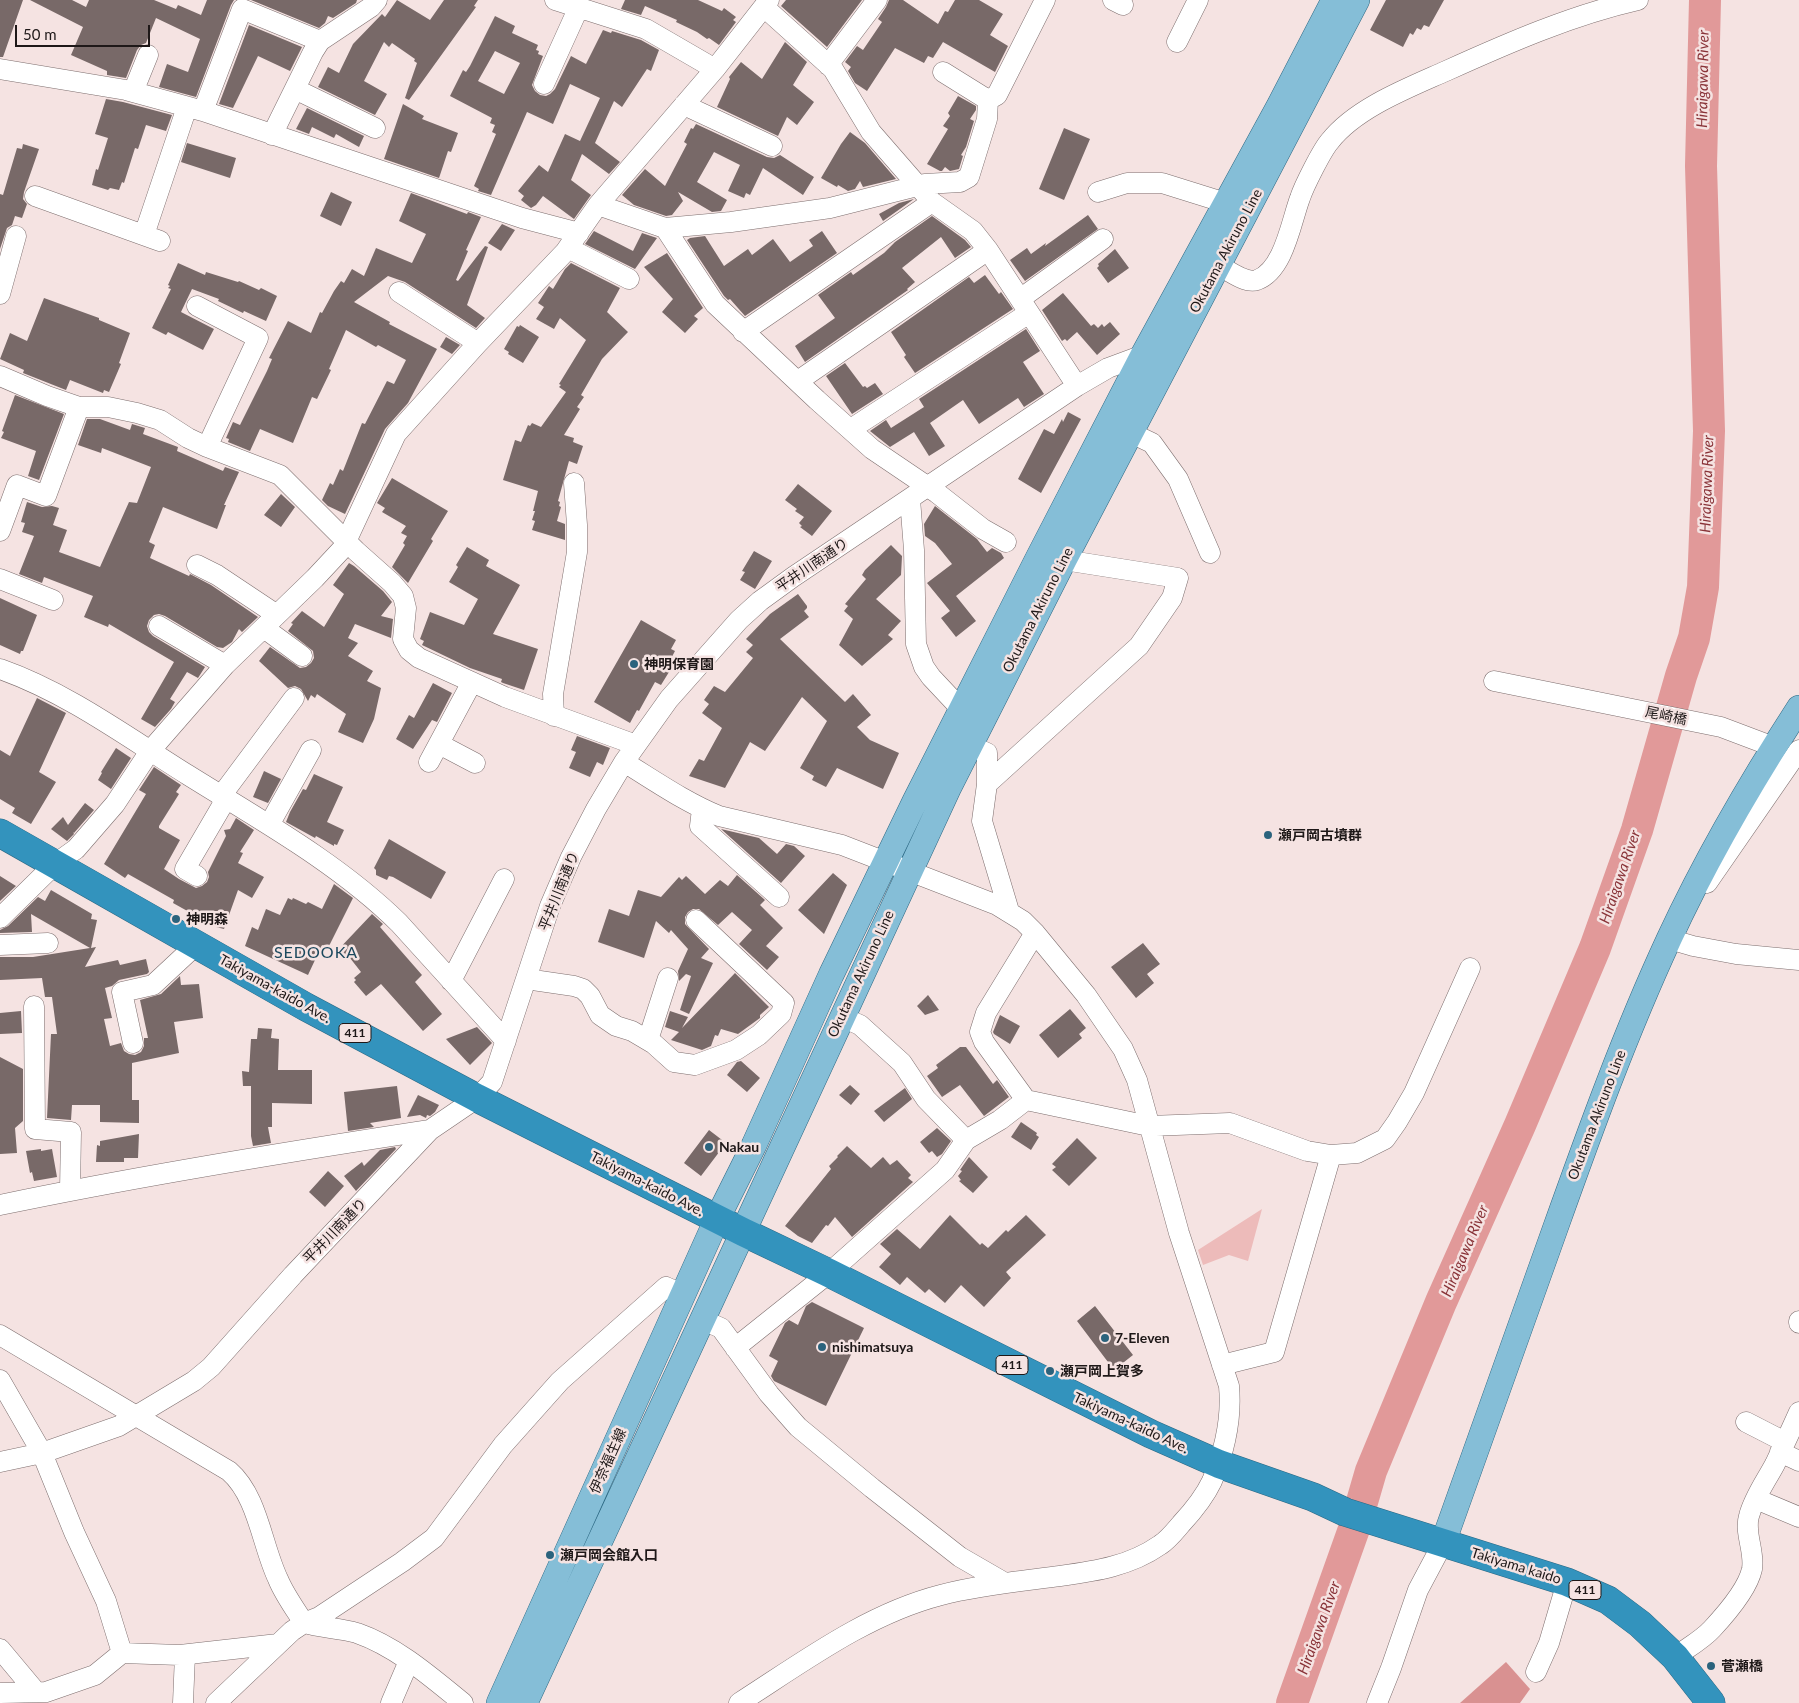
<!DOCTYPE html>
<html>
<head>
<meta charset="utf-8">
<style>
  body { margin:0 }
  #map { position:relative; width:1799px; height:1703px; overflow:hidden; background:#f5e3e2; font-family:Lato,sans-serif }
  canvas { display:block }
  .scale { position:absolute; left:15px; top:25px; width:135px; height:22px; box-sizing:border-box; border:2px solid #1e1818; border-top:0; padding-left:6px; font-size:15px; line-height:18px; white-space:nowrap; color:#1e1818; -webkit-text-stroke:4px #f5e3e2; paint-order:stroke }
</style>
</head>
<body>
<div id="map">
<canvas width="1799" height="1703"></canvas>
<div class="scale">50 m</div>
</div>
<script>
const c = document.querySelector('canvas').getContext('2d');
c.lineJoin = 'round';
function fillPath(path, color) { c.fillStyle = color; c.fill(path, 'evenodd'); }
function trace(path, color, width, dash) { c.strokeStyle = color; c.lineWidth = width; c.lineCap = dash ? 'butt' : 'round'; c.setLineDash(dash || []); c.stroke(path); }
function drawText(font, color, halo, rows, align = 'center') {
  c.font = font + ' Lato,"Noto Sans JP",sans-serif'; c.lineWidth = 5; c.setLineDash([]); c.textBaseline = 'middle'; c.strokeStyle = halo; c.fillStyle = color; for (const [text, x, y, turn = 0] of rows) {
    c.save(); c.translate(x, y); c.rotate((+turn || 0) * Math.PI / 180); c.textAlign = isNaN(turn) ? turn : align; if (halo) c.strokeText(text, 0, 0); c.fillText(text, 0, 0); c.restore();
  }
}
fillPath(new Path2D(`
  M1262,1209L1248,1261L1229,1255L1203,1265L1198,1250Z`), '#edbbba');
fillPath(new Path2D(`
  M1506,1662L1530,1689L1520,1703H1460Z`), '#d99191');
trace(new Path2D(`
  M1292,1703L1355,1526L1371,1471L1441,1302L1520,1125L1595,948L1637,830L1681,676L1694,638L1703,587L1709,431L1701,166L1705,0`), '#e19999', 32);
fillPath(new Path2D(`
  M0,0H23L3,57H0Z
  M30,0H72L86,7L89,0H154L176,9L178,5L201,15L207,0H234L231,5L196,97L159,87L167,64L188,72L200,39L156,18L146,43L141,45L137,50L126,78L107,75V71L71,55L83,27Z
  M251,0H357L356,3L333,18L328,16L325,23L319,28Z
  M397,0L430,20L444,0H478L474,6L476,7L409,100L405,98L417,63L414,61L415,59L392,43L389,47L384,42L364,81L387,94L375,115L318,87L328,67L339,73L353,44L382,14L385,17Z
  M625,0H698L722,11L724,8L736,17L733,20L736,22L719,45L709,38L707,39L697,32L676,22L677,20L645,6L641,15L621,9Z
  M786,0H862L827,47L781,6Z
  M889,0H903L938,24L945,11L948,12L955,0H979L1003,14L990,35L1008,46L995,72L943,42L933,58L928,56L924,63L895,48L867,91L855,83L848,71L851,67L845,62L857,46L863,50L882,22L878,19L886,7Z
  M1386,0H1444L1429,27L1424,25L1421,30L1417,28L1413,35L1410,33L1403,47L1370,30Z
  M495,16L515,26L512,33L538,45L536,50L539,51L538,54L543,56L532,85L535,91L540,95L546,96L550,94L555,89L571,56L586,64L603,30L611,33L612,31L641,40L659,50L651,71L647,69L622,107L614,101L595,143L620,162L609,174L582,154L571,180L591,195L574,219L543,196L536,205L531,208L521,200L524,196L518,191L539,165L548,172L565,134L580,141L600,98L570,84L553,124L527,112L491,195L478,191L479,189L474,186L496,134L492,132L495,125L490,123L492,118L450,96L463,70L466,72L470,66ZM495,51L520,63L504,94L478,81Z
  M249,25L302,47L290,71L258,56L233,108L219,104Z
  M785,42L807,62L793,85L814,102L797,125L787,117L778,136L717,107L730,79L729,77L741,62L762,79Z
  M958,96L976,106V110L970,119L974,121L966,147L961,155L963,156L959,169L950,171L945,167L942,171H940L927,164L948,129L943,126L950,116L948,113Z
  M106,99L123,102L172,115L166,131L146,125L138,149L135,148L124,183L122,182L119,190L110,188L108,190L92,185L96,169L98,170L108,138L95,134Z
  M403,104L424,116L422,119L458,133L451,152L448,151L439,178L384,159Z
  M307,108L364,136L359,147L336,134L334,138L312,127L309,134L296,129Z
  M696,124L767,157L774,158L780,155L814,177L803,195L763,168L750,195L746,193L744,198L728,191L740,165L714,152L697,182L727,200L721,211L712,212L678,192L683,201L672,215L666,216L634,205L622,195L645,169L665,186L687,144L684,142L691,128L693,129Z
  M1064,128L1090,139L1064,200L1039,189Z
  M850,132L865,143L896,179L863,187L860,181L855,189L848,191L838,185L837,187L821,178L841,144Z
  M187,143L236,158L230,178L181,162Z
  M23,144L39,149L24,192L23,199L27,204L22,218L15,216L12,225L7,228L0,249V194L3,195L17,148L22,149Z
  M331,192L352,202L341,226L320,216Z
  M411,193L467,214L468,212L481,217L466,250L468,251L456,280L458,281L485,246L488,247L467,305L485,318L476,328L405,282L388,276L354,302L390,322L389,324L437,349L408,403L385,429L345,514L328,506L322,500L330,483L333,485L340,469L343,471L362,423L365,424L387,381L394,384L406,360L378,345L376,347L346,330L329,369L331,370L317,399L312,397L293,443L260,429L250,451L228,442L229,439L226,438L233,422L240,425L267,371L272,359L269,358L288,321L311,333L320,312L322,313L334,291L341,281L344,283L352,269L364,276L376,248L412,263L426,234L399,221Z
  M914,199L883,221L879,214L899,203Z
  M1088,215L1098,229L1025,281L1010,260L1027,248L1031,254L1046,243L1045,246Z
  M932,216L965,240L971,247L955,258L941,237L902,268L915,282L907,289L908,290L805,362L795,346L835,318L818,295L851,272L853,275L884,253L895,242Z
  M502,224L515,230L501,251L488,243Z
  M594,231L633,251L642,233L657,238L635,269L585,244Z
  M822,231L837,253L745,316L730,299L728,300L724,296L687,240L690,238L705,236L724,266L748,249L752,255L773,239L790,262L813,246L809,240Z
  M1115,249L1129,268L1108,283L1097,268L1099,266L1098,264Z
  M667,253L703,308L694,316L698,319L685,333L662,312L673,299L644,267Z
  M178,263L205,275L206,272L238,282L239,281L259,290L261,288L277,296L266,321L244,311L243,313L218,301L219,299L192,289L181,312L214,329L203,350L168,332L166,335L152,328L171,289L168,288L170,286L168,285Z
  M571,263L620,288L607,312L628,332L602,359L581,395L584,397L577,407L580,409L564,435L574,438L573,442L583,446L577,464L569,461L558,501L560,502L559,506L561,507L557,521L565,524V540L532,530L535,521L532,520L535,511H533L538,491L503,480L515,440L521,442L528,425L530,426L532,423L541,427L566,392L559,387L561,385L559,384L586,340L560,318L554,329L536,319L544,307L538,303L549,286L553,289L565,269Z
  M985,275L999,294L1001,292L1013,309L915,373L904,357L906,355L891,332L969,277L974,283Z
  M1063,293L1091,326L1094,324L1098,328L1102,324L1104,327L1110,322L1120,334L1097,355L1077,332L1067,341L1065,339L1062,341L1042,310Z
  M44,298L99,318V320L130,333L119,363L121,364L109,392L104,390L103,393L70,380L66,390L23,373L24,370L0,359L10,333L27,341Z
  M520,325L539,337L523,363L508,354L509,352L504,349L517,326L519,327Z
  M1026,329L1040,351L1023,362L1044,394L1024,407L1018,398L979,424L963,400L930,423L945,446L929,456L914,432L890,447L870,431L886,420L891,428L924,407L919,399Z
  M446,337L460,345L452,354L440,347Z
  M845,363L863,387L865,386L867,388L875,383L883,394L852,414L826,376Z
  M15,395L64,414L39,480L28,476L36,451L1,438L4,432L2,431Z
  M1068,412L1081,419L1041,493L1018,479L1044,429L1054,434L1062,419L1063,422Z
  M87,419H100L130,430L132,424L145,428L143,434L178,447L177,451L223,471L225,467L239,472L224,505H226L217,529L163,507L149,542L155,545L150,558L189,576L190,574L211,585L258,617L242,632L239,629L232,642L223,648L217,647L165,616L159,614L154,615L149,620L147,626L149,632L153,636L205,667L198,678L187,672L170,699L175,702L171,709L155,727L141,719L174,662L109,624L108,627L84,617L93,596L44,577L42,583L19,574L34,536L22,532L25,523L21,522L27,502L42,507L52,506L59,508L53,525L67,530L59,552L100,567L129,502L137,503L151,467L102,448L101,453L78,445Z
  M392,478L448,511L431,539L433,541L408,583L392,567L405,545L403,543L407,536L401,533L406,526L382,512L385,508L377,503Z
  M798,484L832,511L812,536L800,527L802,526L799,523L804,517L795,511L797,509L785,500Z
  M281,494L295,507L281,527L264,515Z
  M935,506L977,539L987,552L992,548L1001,553L1004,558L956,596L976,621L956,637L941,618L950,611L927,583L952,564L935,543L925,536L924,524Z
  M891,545L902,556L901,575L876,599L901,621L888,635L893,639L862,666L839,645L853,619L844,611L848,606L845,604L866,579L862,575L865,570Z
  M467,547L489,560L486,566L520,585L493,634L538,649L524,690L503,683L501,682L502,679L470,668L422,645L424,641L420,639L430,612L464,625L478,599L449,582L458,567L456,565Z
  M754,551L772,561L755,589L740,580L745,572L742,571Z
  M349,563L354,566L383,591L392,602L381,616L393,619L391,638L355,624L348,638L358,643L348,656L373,671L367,681L381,688L374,719L363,743L338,732L346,714L317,694L315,698L311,695L308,701L301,689L295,686L288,688L259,661L270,647L300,668L306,667L311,663L314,658L313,651L288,631L293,624L291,623L302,611L324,627L344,594L333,585Z
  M798,594L807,606V608L804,611L809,617L780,639L845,702L853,694L871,715L857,727L870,740L899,753L883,789L837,768L826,787L812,780L814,776L800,768L827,721L802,697L765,751L750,742L725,788L689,776L699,759L704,761L722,728L702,713L709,704L704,700L714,686L725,692L753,658L746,652L753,645L746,639L770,614Z
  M0,598L37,615L23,651H21L20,654L0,645Z
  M641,620L676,640L671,649L675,651L665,670L669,672L661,685L655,682L639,711L637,710L630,723L594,702Z
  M433,683L452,693L437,722L432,720L413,749L396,739L409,715L414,718Z
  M37,698L66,713L39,772L56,782L31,824L12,813L15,808L0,799V750L10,756Z
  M577,736L610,748L603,765L597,762L590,777L569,768L576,752L571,750Z
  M116,748L131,758L111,789L98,780L102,773L101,772Z
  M154,767L181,785L176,792L179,794L159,826V828L180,840L164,869L179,879L196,888L202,886L207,882L209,877L208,872L226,836L224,830L230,829L236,818L254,830L240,852L243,853L238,863L264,877L252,898L238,890L224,929L216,927L173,903L174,900L128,874L125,878L104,864L146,794L139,790Z
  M264,771L281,779L268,803L253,797Z
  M314,774L343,787L327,822L344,830L337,845L334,844V846L316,836L315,838L286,822L290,812L303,789L306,790Z
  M85,803L94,810L74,833L73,832L74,834L67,841L51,829L63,817L68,825Z
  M721,829L759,838L777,854L786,844L794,846L805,856L781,883Z
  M389,839L446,872L431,899L393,877L389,876L387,880L376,875V870L374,868Z
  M833,873L847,885L824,934L798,910Z
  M737,875L765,900L760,905L783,928L766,946L779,957L767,970L739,944L752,930L732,912L718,925L699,909H693L688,912L685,917V924L709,949L701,958L713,963L689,1014L680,1010L691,976L686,974L679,981L678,971L688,949L671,930L669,933L656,921L644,958L598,942L609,909L629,916L638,890L661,897L679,877L682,880L686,876L705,894L720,880L728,886Z
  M0,876L16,886L0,901Z
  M334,884L353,898L328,948L322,945L308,975L245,946L252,927L258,930L266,909L280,915L288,898L292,900L293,898L306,904L308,902L322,909Z
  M51,890L92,914L91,919L97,920L91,948L96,947L85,967L118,960L120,965L146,959L149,972L147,974L119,980L112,986L105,988L112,1018L104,1019L110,1046L121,1043L124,1051L129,1054L135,1055L141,1052L144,1046V1038H148L140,1000L161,994L180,976L181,985L199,984L203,1018L174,1022L179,1053L132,1063V1100H139V1123L100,1122V1105H72L71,1120L47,1118L51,1034H57L52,997H45L42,978L0,980V957H33L90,948L31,914L32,932L0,933V930L8,926L38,897L45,901Z
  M372,914L383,924L380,927L422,975L415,982L442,1014L423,1031L381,984L366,996L354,982L356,980L354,978L361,972L350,958L336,952Z
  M1143,943L1160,964L1147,974L1154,983L1136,998L1111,967Z
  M735,973L769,1007L760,1015V1018L738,1034L721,1029L718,1036L715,1035L711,1046L702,1050L671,1040L679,1032L665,1027L670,1011L688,1017L682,1028Z
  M928,995L939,1010L925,1015L917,1006Z
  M1070,1009L1086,1028L1079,1034L1082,1038L1058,1058L1039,1035Z
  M21,1011L22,1033L0,1034V1013Z
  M1000,1015L1020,1026L1010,1044L994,1034L993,1032Z
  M477,1027L492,1043L470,1065L446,1039Z
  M258,1028L272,1029L271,1038L279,1039L278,1070H312V1104L272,1103V1127H268L271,1143L253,1146L251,1136V1086H243L242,1071L249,1072L251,1039H257Z
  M960,1047H966L993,1084L997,1080L1009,1097L984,1116L960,1085L942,1097L927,1076L938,1068L936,1065Z
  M0,1057L23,1069V1121L15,1128L17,1153L0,1154Z
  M741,1061L760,1078L747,1092L727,1075L737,1062Z
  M850,1085L860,1094L851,1105L839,1095Z
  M397,1086L401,1118L370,1123L374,1127L348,1131L344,1092Z
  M905,1088L912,1099L884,1122L874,1111Z
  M418,1095L439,1105L435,1112L430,1116L427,1115L426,1118L420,1115L407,1117Z
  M1021,1122L1037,1133L1036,1135L1039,1137L1031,1150L1011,1137Z
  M937,1128L951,1141L942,1154L937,1157L932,1151L929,1153L920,1142Z
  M709,1130L726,1143L701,1176L684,1163Z
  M139,1134L138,1158H124V1162H96L97,1145L100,1146V1141Z
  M1077,1138L1097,1158L1069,1186L1052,1170L1056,1167L1052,1164Z
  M847,1146L871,1168L883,1157L890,1165L897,1160L911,1175L908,1178L913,1182L852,1237L835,1217L828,1226L826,1225L812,1243L798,1236L785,1226L831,1169L829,1166L838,1157L837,1156Z
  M395,1147L396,1149L356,1191L344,1176L362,1162L364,1166L380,1150Z
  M41,1149V1151L52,1149L57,1177L34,1181L32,1172L30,1173L26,1151Z
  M969,1157L988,1177L973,1193L959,1181L961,1180L958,1176L962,1171L960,1170Z
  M328,1171L344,1186L325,1207L309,1192Z
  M950,1215L980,1245L982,1243L988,1248L1006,1230L1008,1232L1026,1215L1046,1235L1006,1272L1011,1278L984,1307L961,1285L945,1303L929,1289L925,1293L907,1277L900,1285L879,1267L891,1254L880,1244L897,1229L920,1249Z
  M812,1302L864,1328L826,1406L774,1381L771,1376L778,1361L769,1356L785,1323L789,1320L798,1325L806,1306Z
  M1095,1306L1133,1355L1114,1370L1077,1321Z`), '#786968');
const minor = new Path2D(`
  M555,0L646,29L715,69
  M1113,0L1123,5
  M764,7L833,69L871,132L918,186L932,202L973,231L988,250L1077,386
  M1177,42L1198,0
  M828,65L877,0
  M0,69L126,90L203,111L522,218L579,233
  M943,72L988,100
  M544,84L578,9
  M295,89L375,128
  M133,92L148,55
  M988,100L997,95L1045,0
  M684,105L772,146
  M203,111L242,9L320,41
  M272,135L313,52L320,41L371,7L377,0
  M1098,192L1127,183H1162L1226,203
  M35,196L160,241
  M598,205L665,228L731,222L830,208L925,184L960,182L969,177L987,119L988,100
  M665,228L715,304L817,400L872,449L937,493L983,529L1006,542
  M144,235L187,107
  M568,248L629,279
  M1218,265C1228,270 1245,284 1257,280C1284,270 1291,222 1300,198C1304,186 1322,150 1330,141C1356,108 1408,88 1446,71C1508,43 1572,15 1638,0
  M399,292L478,343
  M0,294L16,236
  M1020,299L1103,239
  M197,306L258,338L207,447
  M743,332L932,202
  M0,376L47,396L79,407H108L137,413L160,420L188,438L207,447L280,475L356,551L392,583L403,596L406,608L403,639L409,650L419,658L505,697L636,745
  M798,381L988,250
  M851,429L1029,313
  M1131,433L1152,443L1178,479L1210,553
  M910,499L914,550L916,644L924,667L931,677L961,709
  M0,531L17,485L46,496L79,407
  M197,565L217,575L277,615
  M0,579L53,600
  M159,626L225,665
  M264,628L302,656
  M0,669C68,693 127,737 188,775C260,820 338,863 399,923L506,1041
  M1494,681L1721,727L1774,747
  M554,716L553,694L577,552V525L574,483
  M439,744L475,763
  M969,745L987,753V784L982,821L1009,911
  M429,762L472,682
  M624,762C655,781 685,802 719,816L842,845L997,905L1023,921L1035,933L1086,995L1123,1049L1137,1080L1179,1233L1229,1386C1232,1419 1225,1450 1212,1481C1204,1498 1194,1510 1181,1524C1175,1531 1168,1540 1160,1545C1130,1566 1096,1571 1060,1576C1022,1581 978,1585 941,1595C867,1614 803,1662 739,1703
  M987,784L1139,646L1172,598L1178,578L1064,560
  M702,809L700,826L779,897
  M269,825L311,750
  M197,876L185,869L223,804L221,796L294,698
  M1707,883L1799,750
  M0,918L55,864L76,849L115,804L150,751L225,665L315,578L343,548L396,434L478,343L565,252L598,205L715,69L769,0
  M1677,927L1669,939L1693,946L1736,954L1799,960
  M1035,933L986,1013L980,1032L984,1042L1026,1100L1149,1126L1230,1123L1307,1151L1331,1155L1357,1153L1385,1139L1397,1122L1414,1093L1470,968
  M0,945L48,943
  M526,979L574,986L583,989L590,996L600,1015L616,1026L632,1031L654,1044L674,1062L695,1065L736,1050L759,1035L781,1014L784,1003L696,920
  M451,981L504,879
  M34,1006L35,1129L71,1132L70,1190
  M842,1017L860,1025L902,1063L926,1099L966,1140
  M648,1040L668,978
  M133,1043L122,992L153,985L196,945
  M0,1205C143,1175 286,1152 430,1130
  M703,1320L721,1328L769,1394L798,1427L872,1488L960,1557L1005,1583
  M1799,1321V1323
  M0,1335L229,1471C258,1496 262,1546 278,1579C284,1594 295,1609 304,1623C321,1628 340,1628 357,1633C397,1647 431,1677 463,1703
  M735,1348L829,1273L945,1170L966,1140L1000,1120L1026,1100
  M1222,1365L1274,1352L1331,1155
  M0,1380L42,1453L74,1532L106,1601L122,1653
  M1746,1422L1785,1442
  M1780,1452L1799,1461
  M0,1462L42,1453L119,1426L194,1381L211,1367L293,1275L430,1130L477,1098L492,1082L550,906L571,857L596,809L624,762L669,699L739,620L760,601L793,577L1077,386L1108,368L1143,355L1150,358
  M1756,1499L1799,1517
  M0,1649L36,1692
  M1675,1657C1687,1648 1702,1640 1712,1629C1725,1615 1748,1588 1752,1569C1755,1551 1744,1533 1749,1516C1754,1497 1766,1481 1775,1464C1783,1447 1791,1430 1799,1412
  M1536,1672L1549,1643L1567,1582
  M0,1693L46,1692L95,1675L122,1653L180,1655L278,1644
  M183,1703L185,1655
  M216,1703L292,1631L304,1623L319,1617L402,1562L434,1538L503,1445L560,1381L666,1287L684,1295
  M391,1703L409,1661
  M1377,1703L1391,1668L1418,1590L1443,1543`);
const major = new Path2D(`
  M1443,1543C1481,1439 1518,1334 1555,1229C1590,1131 1625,1034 1669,939C1706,859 1751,782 1799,708
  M499,1703L717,1219L754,1145L831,975L915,801L1038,558L1143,355L1279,106L1334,0
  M525,1703L949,787L1064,560L1357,0`);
const highway = new Path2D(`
  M0,833L306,1007L477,1098L743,1232L829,1273L1151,1434L1219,1464L1313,1497L1345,1512L1567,1582L1608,1600L1640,1624L1675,1657L1711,1703`);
trace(minor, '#7d6e6e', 21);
trace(major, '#2c6883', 26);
trace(highway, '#2c6883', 29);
trace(minor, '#fff', 20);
trace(major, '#85bed7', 25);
trace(highway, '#3393bd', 28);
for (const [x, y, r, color] of [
  [634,664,5,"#2b637d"],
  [1268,835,5,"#2b637d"],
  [176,919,5,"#2b637d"],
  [709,1147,5,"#2b637d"],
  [1105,1338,5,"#2b637d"],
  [822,1347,5,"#2b637d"],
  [1050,1371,5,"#2b637d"],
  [550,1555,5,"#2b637d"],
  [1711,1666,5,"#2b637d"]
]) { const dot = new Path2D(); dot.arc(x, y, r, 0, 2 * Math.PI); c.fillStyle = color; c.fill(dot); trace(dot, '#f5e3e2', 2); }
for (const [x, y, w] of [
  [355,1033,32],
  [1012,1365,32],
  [1585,1590,32]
]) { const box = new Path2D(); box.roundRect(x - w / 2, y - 9.5, w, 19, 4); c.fillStyle = '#f5e3e2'; c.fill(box); trace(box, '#1e1818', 1); }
drawText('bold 12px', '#1e1818', null, [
  ["411",355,1033],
  ["411",1012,1365],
  ["411",1585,1590]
]);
drawText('14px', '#1e1818', '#f5e3e2', [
  ["Okutama Akiruno Line",1226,251,-62],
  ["平井川南通り",812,565,-34],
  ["Okutama Akiruno Line",1038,610,-63],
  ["尾崎橋",1666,716,12],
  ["平井川南通り",559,891,-68],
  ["Okutama Akiruno Line",861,974,-65],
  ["Takiyama-kaido Ave.",275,989,29],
  ["Okutama Akiruno Line",1597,1115,-69],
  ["Takiyama-kaido Ave.",647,1184,27],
  ["平井川南通り",335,1231,-46],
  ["Takiyama-kaido Ave.",1131,1423,25],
  ["伊奈福生線",608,1461,-66],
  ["Takiyama kaido",1516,1566,17]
]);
drawText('bold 14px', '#1e1818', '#f5e3e2', [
  ["神明保育園",644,664],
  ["瀬戸岡古墳群",1278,835],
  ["神明森",186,919],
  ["Nakau",719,1147],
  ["7-Eleven",1115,1338],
  ["nishimatsuya",832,1347],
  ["瀬戸岡上賀多",1060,1371],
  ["瀬戸岡会館入口",560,1555],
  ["菅瀬橋",1721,1666]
], 'left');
drawText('italic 15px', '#893338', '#f5e3e2', [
  ["Hiraigawa River",1703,79,-89],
  ["Hiraigawa River",1707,484,-88],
  ["Hiraigawa River",1620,877,-71],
  ["Hiraigawa River",1465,1251,-67],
  ["Hiraigawa River",1319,1628,-70]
]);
c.letterSpacing = '1px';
drawText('16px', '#1b485d', '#f5e3e2', [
  ["SEDOOKA",316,953]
]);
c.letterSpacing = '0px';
</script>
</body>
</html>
